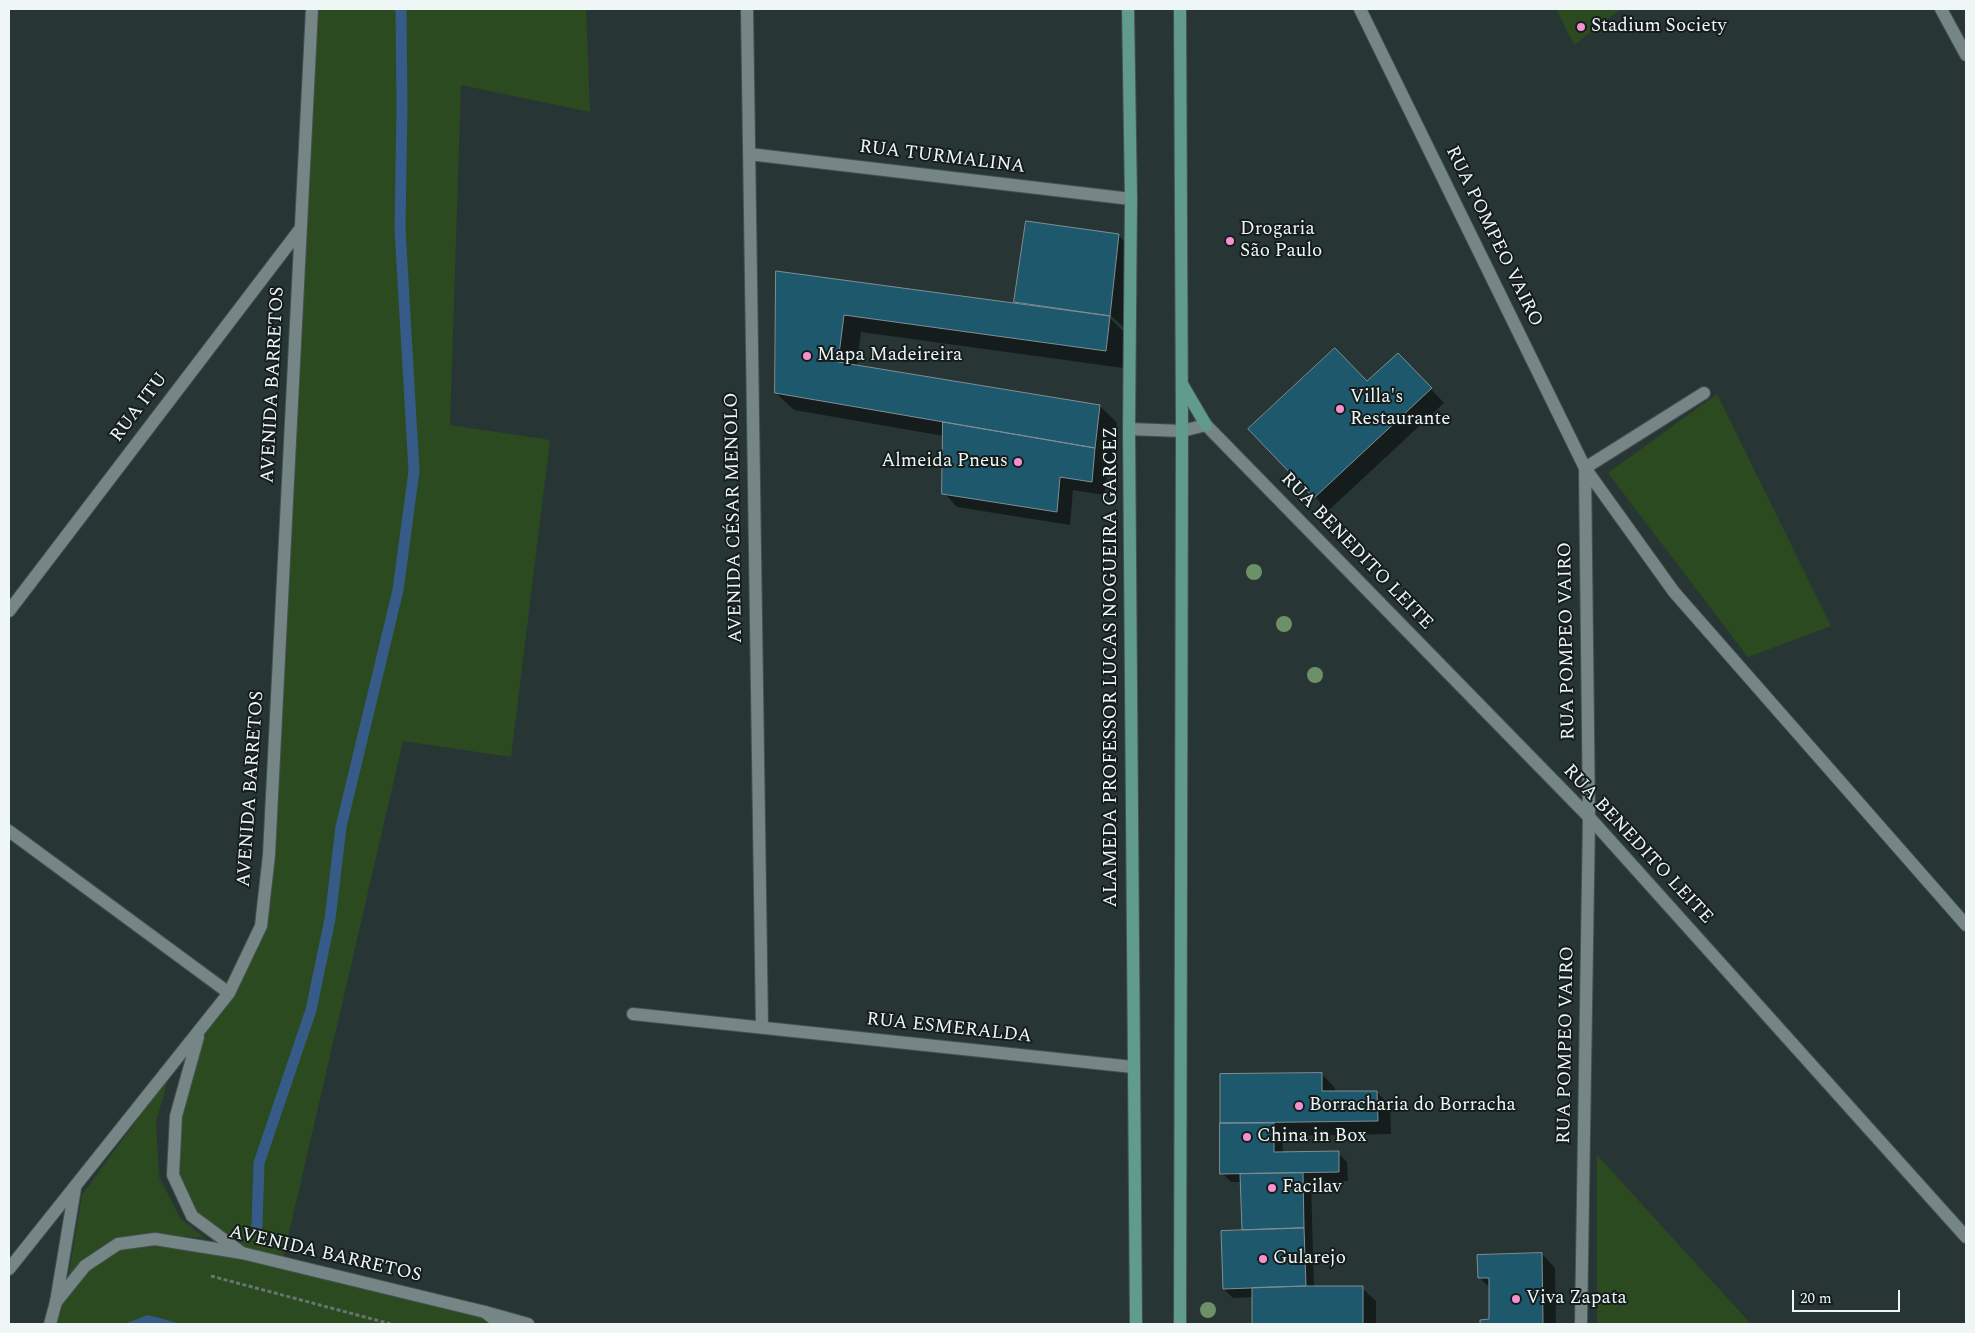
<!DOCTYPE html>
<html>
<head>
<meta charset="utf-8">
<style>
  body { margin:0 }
  #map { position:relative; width:1975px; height:1333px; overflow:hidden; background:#273635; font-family:Spectral,serif }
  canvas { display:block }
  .frame { position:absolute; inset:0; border:10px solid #eef7f6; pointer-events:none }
  .scale { position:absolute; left:1792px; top:1290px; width:108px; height:22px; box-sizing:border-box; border:2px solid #eef7f6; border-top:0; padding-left:6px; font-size:15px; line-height:18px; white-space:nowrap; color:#eef7f6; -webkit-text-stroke:4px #151c1c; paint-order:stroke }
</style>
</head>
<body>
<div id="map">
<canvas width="1975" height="1333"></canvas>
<div class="frame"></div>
<div class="scale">20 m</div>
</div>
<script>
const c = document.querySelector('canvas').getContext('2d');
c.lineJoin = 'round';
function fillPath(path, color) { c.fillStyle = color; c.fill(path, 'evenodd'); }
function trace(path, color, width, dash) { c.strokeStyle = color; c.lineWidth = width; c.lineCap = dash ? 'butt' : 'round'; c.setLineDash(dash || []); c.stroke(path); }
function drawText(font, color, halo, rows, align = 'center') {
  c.font = font + ' Spectral,serif'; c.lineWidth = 4; c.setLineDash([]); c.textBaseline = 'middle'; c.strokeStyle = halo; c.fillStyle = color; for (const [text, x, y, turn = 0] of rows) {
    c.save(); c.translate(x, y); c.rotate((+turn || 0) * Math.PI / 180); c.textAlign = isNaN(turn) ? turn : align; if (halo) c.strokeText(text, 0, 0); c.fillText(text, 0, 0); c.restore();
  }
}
fillPath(new Path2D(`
  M312,9H586L590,112L461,85L450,425L550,440L511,757L403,741L282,1263L528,1324H50L56,1302L118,1244L155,1239L240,1253L192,1216L173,1175L176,1116L199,1031L261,926Z
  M1556,9H1621L1574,45Z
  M1717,394L1831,626L1748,657L1608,473Z
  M169,1076L156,1122L159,1177L180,1218L205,1238L156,1234L116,1238L86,1258L68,1279L82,1195Z
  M1597,1155L1751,1324H1597Z`), '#2c4a1f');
fillPath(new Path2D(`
  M148,1315L181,1324H124Z`), '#365b88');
fillPath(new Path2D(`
  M1118,235L1132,249L1123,327L1108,313V316L1127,335L1123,368L861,332L857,366L1100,406L1117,423L1112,465L1108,464L1105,495L1073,490L1070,525L957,507L944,493V436L794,410L776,393L777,273L1019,305L1016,301Z
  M1411,368L1444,403L1328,511L1315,497L1367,383Z
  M1322,1074L1335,1088V1092H1377L1390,1106L1391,1134L1282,1136L1283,1153H1338L1347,1162L1348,1181H1311L1314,1288H1362L1376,1301V1324H1254L1253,1297L1233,1298L1224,1289L1243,1231L1242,1182H1231L1222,1173L1221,1075Z
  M1542,1254L1555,1268L1556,1324H1482L1481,1321H1490V1288L1479,1277Z`), '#0007');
trace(new Path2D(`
  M257,1226L259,1163L311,1010L330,919L341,827L398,590L414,471L400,229L402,106L401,9`), '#365b88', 11);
const building = new Path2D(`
  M1026,221L1119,234L1110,316L1014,302Z
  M776,271L1110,316L1106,351L844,315L838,362L1100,405L1095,448L775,393Z
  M1335,348L1367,381L1398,353L1432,388L1314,498L1248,429Z
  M943,422L1095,448L1092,482L1060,477L1057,512L942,494Z
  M1322,1073V1091H1377L1378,1121L1220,1123V1074Z
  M1220,1123H1274V1152L1339,1151V1172L1220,1174Z
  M1303,1173L1304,1228L1242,1230L1240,1174Z
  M1304,1228L1306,1286L1223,1289L1221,1231Z
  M1542,1253L1543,1324H1480V1320L1489,1319V1278H1478L1477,1255Z
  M1306,1286H1363V1324H1252V1288Z`);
fillPath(building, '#1d586d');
trace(building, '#808e94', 1);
const minor = new Path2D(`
  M747,9L762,1027
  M1360,9L1585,468L1589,817L1581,1324
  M749,154L1131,199
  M1129,429L1182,431L1206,425L1589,817L1966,1237
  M1585,468L1674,592L1966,925
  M1585,468L1704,393
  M9,611L301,228
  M9,831L229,993
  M633,1014L1133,1067
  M198,1037L176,1116L173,1175L192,1216L242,1253
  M9,1269L229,993L261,926L269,855L312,9
  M56,1302L75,1188
  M485,1312L528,1324`);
const tertiary = new Path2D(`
  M1941,9L1966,55
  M50,1324L56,1302L85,1266L118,1244L155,1239L242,1253L485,1312L500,1324`);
const secondary = new Path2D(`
  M1128,9L1131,199L1129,429L1136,1324
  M1180,9L1182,431L1180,1324
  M1182,384L1206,425`);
trace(minor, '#455151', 14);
trace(tertiary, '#455151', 14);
trace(secondary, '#455151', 14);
trace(new Path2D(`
  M211,1276L391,1324`), '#677473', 3, [4, 2.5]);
trace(minor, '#768686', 12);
trace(tertiary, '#768686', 12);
trace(secondary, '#619b8d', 12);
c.fillStyle = '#6d9167';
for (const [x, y] of [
  [1254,572],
  [1284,624],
  [1315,675],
  [1208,1310]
]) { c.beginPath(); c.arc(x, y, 8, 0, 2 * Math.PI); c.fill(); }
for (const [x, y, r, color] of [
  [1581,27,5,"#f690d0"],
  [1230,241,5,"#f690d0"],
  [807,356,5,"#f690d0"],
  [1340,409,5,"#f690d0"],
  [1018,462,5,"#f690d0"],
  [1299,1106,5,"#f690d0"],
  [1247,1137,5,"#f690d0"],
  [1272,1188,5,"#f690d0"],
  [1263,1259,5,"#f690d0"],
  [1516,1299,5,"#f690d0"]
]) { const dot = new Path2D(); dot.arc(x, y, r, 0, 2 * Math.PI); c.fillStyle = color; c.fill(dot); trace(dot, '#151c1c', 2); }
drawText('19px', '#eef7f6', '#151c1c', [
  ["Stadium Society",1591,27],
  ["Drogaria",1240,230],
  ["São Paulo",1240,252],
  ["Mapa Madeireira",817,356],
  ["Villa's",1350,398],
  ["Restaurante",1350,420],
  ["Almeida Pneus",1008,462,"right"],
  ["Borracharia do Borracha",1309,1106],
  ["China in Box",1257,1137],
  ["Facilav",1282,1188],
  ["Gularejo",1273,1259],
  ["Viva Zapata",1526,1299]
], 'left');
drawText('19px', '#eef7f6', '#151c1c', [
  ["RUA TURMALINA",942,158,7],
  ["RUA POMPEO VAIRO",1493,237,64],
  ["AVENIDA BARRETOS",274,385,-87],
  ["RUA ITU",140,408,-53],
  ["AVENIDA CÉSAR MENOLO",735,518,-91],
  ["RUA BENEDITO LEITE",1356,552,46],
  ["RUA POMPEO VAIRO",1568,641,-91],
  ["ALAMEDA PROFESSOR LUCAS NOGUEIRA GARCEZ",1112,667,-90],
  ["AVENIDA BARRETOS",252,789,-86],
  ["RUA BENEDITO LEITE",1637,845,47],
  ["RUA ESMERALDA",949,1029,6],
  ["RUA POMPEO VAIRO",1567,1045,-89],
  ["AVENIDA BARRETOS",325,1255,13]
]);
</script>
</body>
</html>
